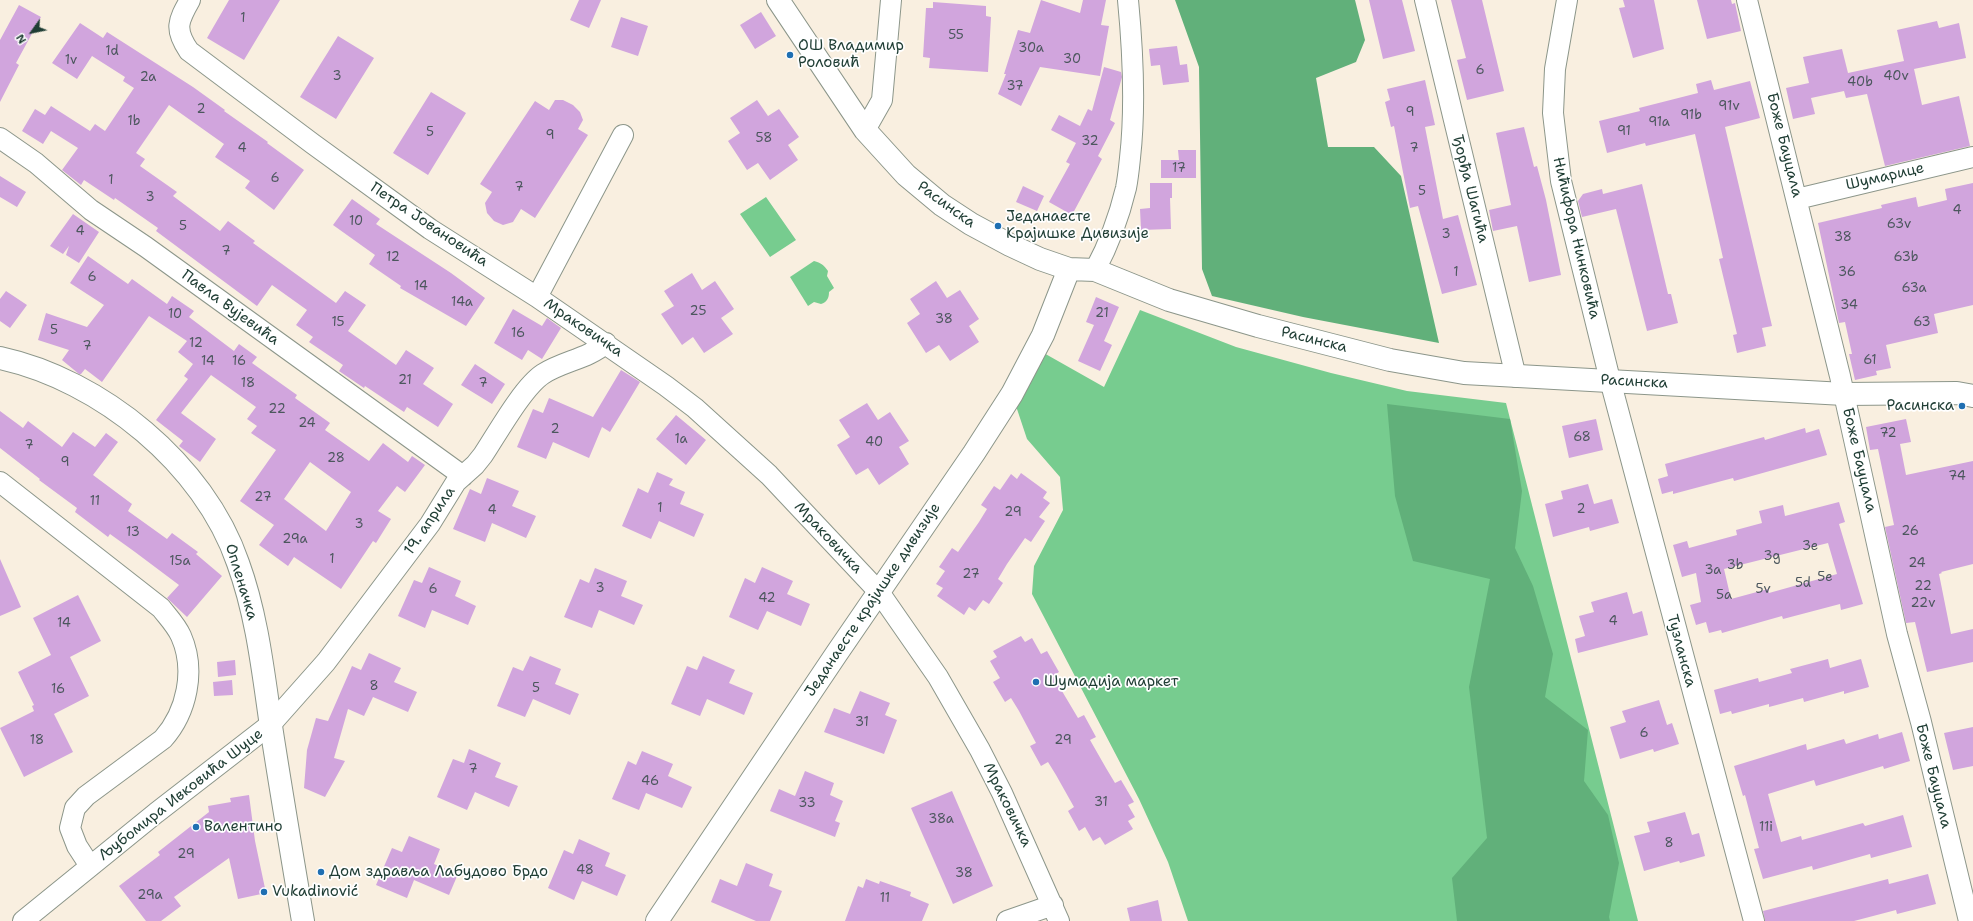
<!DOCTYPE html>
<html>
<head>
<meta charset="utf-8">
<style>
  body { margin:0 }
  #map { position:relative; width:1973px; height:921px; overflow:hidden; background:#f9efe0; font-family:"Shantell Sans",sans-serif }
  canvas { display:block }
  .north { position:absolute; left:12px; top:12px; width:40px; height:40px; -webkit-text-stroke:3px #fff; paint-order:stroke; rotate:237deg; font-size:11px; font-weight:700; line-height:16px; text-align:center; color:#1f3d34 }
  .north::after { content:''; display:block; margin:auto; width:14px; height:18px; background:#1f3d34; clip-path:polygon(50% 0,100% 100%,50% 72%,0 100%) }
</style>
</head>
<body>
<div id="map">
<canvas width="1973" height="921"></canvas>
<div class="north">N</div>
</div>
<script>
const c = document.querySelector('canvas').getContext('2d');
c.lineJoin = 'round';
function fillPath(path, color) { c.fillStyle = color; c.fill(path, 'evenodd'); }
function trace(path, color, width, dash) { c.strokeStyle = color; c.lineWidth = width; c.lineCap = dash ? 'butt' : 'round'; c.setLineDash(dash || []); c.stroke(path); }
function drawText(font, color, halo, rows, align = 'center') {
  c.font = font + ' "Shantell Sans",sans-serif'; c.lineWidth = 3.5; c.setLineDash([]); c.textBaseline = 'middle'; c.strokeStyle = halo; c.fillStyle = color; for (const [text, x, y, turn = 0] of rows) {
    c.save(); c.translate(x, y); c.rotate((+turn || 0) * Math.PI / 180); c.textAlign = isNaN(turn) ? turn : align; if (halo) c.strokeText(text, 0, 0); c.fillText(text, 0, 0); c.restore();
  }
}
fillPath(new Path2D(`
  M766,197L796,240L770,257L740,214Z
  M814,261C821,263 824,265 828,271L827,276L834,288L829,292C829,298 827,302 821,304L814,302L808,306L790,277Z
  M1140,310L1236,347L1331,373L1407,391L1506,403L1638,921H1188L1168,862L1139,799L1032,594L1034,566L1063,510L1060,477L1027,439L1012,394L1042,352L1104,387Z`), '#77cc8f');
fillPath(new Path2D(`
  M1175,0H1355L1365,40L1356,62L1316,78L1328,147H1374L1401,176L1439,343L1303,317L1212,296L1202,269L1199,67Z
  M1387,404L1510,419L1522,491L1515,548L1533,586L1553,654L1545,697L1588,730L1584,781L1608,815L1619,863L1609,917L1610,921H1457L1452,878L1487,838L1469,687L1490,579L1413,561L1395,496Z`), '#61b07a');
fillPath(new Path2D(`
  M229,0H280L244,60L207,38Z
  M579,0H601L589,28L570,20Z
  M1041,0L1080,13L1083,0H1106L1101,25L1109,26L1100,76L1040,67L1021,106L998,94L1006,74H1004L1018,30L1030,33Z
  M1369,0H1402L1415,51L1383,59Z
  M1451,0H1482L1504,91L1467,100L1457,60L1466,58Z
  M1623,0H1654L1664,49L1633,58L1619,8L1625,7Z
  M1697,0H1731L1732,4L1735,3L1741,31L1707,39Z
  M933,2L986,6V16L991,17L988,72L929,68L930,58L923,57L926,8H933Z
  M19,5L41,17L16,63L19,65L0,102V40Z
  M761,12L776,36L755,49L740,25Z
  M621,17L648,26L638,56L611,47Z
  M1937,21L1939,28L1959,23L1966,58L1914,69L1922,105L1959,96L1970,146L1885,166L1867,94L1846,98L1844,91L1811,98L1815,114L1793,119L1786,88L1809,83L1803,57L1842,49L1848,73L1904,61L1897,30Z
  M80,23L103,38L107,32L193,87L225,110L224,111L268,142L267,143L304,170L274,210L245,188L250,181L215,157L224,144L169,105L136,153L145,159L140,166L177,192L173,196L220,231L228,221L255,241L253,243L336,303L345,291L366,305L348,331L396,365L406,350L434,368L423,384L453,404L438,427L407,407L404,412L365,386L364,388L339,371L343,365L309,342L313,337L296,325L307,310L272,285L257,306L156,231L158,228L115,198L114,200L84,180L81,185L62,170L78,148L51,131L43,144L22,131L35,109L45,115L51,106L90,131L95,124L105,131L134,88L123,81L125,77L92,56L77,79L52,63Z
  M338,36L374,58L336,119L300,97Z
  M1177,46L1180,65L1187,64L1189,82L1163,85L1160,65L1151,66L1149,49Z
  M1104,67L1121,72L1122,77L1110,120L1115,123L1098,156L1102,159L1072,215L1049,202L1070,164L1066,162L1076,143L1051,130L1059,115L1080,126L1088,109L1092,111Z
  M1425,80L1435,125L1425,127L1443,219L1458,215L1477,285L1442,294L1418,206L1410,208L1394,126L1391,127L1385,102L1390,100L1387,89Z
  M1711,80L1714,90L1750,81L1760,118L1725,127L1772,326L1762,328L1766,346L1737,353L1733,335L1737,334L1719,259L1723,258L1695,134L1646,146L1645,143L1607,153L1599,121L1640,111L1639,108L1698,93L1696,84Z
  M431,92L466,113L428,175L393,153Z
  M555,100H563L573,105L580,112L583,120L578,129L588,135L535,218L521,209L513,222L503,225L494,221L487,213L485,203L492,192L480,184L535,101L549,110Z
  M757,100L768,116L779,109L799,137L788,145L798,160L770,180L758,163L747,170L728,141L740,133L730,118Z
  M1524,127L1534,167L1537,166L1546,200L1561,275L1529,282L1517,226L1493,231L1489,210L1511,205L1496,133Z
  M1178,150H1196V178H1161V160H1179Z
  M0,176L26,192L17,207L0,197Z
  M1150,183H1172V198H1170L1171,229L1141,230L1140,209L1150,208Z
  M1973,183V305L1934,314L1938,333L1886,345L1891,368L1876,371L1877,375L1855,380L1849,354H1852L1845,322L1839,323L1818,223L1882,208L1881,205L1916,197L1918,207L1947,200L1945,189Z
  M1642,184L1668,294H1671L1678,323L1647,331L1616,209L1582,217L1578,201L1583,194L1602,189L1603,194Z
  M1023,186L1044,196L1037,211L1016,202Z
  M352,199L380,219L376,224L451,273L485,298L466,326L400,288L401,286L369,264L375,255L333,225Z
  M73,214L99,232L79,263L66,255L69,246L63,254L50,246Z
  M88,256L128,284L132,279L167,304L172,296L194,311L189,317L234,351L239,344L257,357L252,363L297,395L295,398L330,423L325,430L369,461L383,443L408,462L412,456L425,465L405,492L397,486L378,511L391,519L376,543L373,541L341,589L294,557L288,566L259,545L274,525L240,501L276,450L251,433L257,426L247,419L256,407L211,375L181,413L216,439L200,462L179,446L183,441L156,420L188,379L184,376L193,364L178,352L187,341L149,316L102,382L85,369L81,374H79L62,360L69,350L38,340L46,313L87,327L104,305L70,283ZM310,462L351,492L326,531L284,499Z
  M692,273L702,290L715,281L734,309L721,318L733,334L704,353L693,337L682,345L661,314L674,306L664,291Z
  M936,281L947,298L960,290L979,319L969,326L979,342L950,361L939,345L926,353L907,323L920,314L910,299Z
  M6,291L27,305L10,328L0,321V299Z
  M1096,297L1119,307L1104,341L1112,345L1100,371L1078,361L1094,325L1086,322Z
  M513,309L542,326L547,318L561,328L542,359L528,350L522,360L494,343Z
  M475,364L505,384L492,404L461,385Z
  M621,370L640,382L610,432L602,427L589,458L553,442L546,459L517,447L533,409L543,413L549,398L593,417Z
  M867,403L878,420L890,412L909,441L899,447L909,464L879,485L868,468L856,475L837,445L850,437L839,420Z
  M0,411L23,428L28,421L62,447L73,432L95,447L106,433L118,442L93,475L132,504L128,511L167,539L172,533L198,552L196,554L222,576L187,617L167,598L179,585L135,552L110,534L108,537L75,512L77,508L39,480L40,479L0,448Z
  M676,415L706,440L686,465L656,439Z
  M1596,419L1603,450L1569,458L1562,426Z
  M1906,419L1911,442L1900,444L1906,475L1973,461V564L1941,572L1942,573L1939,574L1951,634L1973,629V662L1927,672L1915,622L1906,623L1885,527L1894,525L1878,449L1870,450L1866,427Z
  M1805,428L1806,433L1819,429L1827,455L1734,481L1733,478L1673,494V491L1662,494L1658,479L1668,476L1665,464L1764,437L1765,440Z
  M657,472L673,479L669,485L685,492L680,504L704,514L694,537L659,521L651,539L622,526L638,488L648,493Z
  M1021,473L1047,492L1043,498L1050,503L1039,517L1045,521L1031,542L1025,538L1007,564L998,579L1003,583L989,604L983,600L975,611L969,607L964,615L937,596L943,588L936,584L945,571L939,567L952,548L958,552L979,522L987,509L981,505L994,486L1000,490L1011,474L1017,479Z
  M487,478L519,491L512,506L536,516L526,538L492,523L485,542L453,529L470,489L481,494Z
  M1588,484L1594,504L1612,499L1619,523L1590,531L1589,527L1553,537L1545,504L1563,499L1561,491Z
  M1839,502L1845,522L1839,524L1863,604L1841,610L1840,604L1783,619L1782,616L1722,633L1721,630L1709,633L1706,622L1696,625L1690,605L1701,602L1696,573L1682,577L1673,545L1687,541L1689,548L1737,535L1736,530L1762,523L1759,511L1783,505L1785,516ZM1828,543L1837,574L1769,593L1768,589L1731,599L1724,569Z
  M0,559L21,607L0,616Z
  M429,567L461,581L455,596L476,606L468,625L432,610L425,628L398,616L414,580L422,583Z
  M762,567L793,581L787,594L810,604L801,626L767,611L758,630L729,617L745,578L755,583Z
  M595,568L627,581L621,596L643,605L634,625L599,610L592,628L564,617L580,579L589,583Z
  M1627,592L1633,614L1642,611L1648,635L1578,653L1575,639L1585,636L1579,616L1594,612L1591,602Z
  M78,595L101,641L70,657L89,696L54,714L73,752L24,777L0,728L34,711L32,706L34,705L18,672L51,655L33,618Z
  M1021,636L1025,642L1032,638L1041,654L1047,651L1059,672L1053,676L1078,718L1084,715L1096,737L1090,740L1106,768L1115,783L1121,780L1134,802L1128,805L1135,817L1128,821L1133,829L1105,845L1100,837L1093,841L1085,827L1079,831L1068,811L1074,807L1056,775L1048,762L1041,766L1030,746L1036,743L1019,711L1011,698L1005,702L993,682L1000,678L990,661L997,657L993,651Z
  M369,653L401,668L394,682L417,692L408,712L373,697L364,716L348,709L334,758L345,761L325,797L304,788L307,750L316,718L328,721L352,666L361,670Z
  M530,656L561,669L555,684L579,694L570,715L533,699L525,717L497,706L513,667L523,671Z
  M703,656L735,670L729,683L753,693L744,715L707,699L700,716L671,704L687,666L697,670Z
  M1828,659L1830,668L1861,659L1869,687L1844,694V691L1804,702L1803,698L1769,707V704L1732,714L1731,711L1720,714L1714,690L1758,678L1759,682L1792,673L1790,669Z
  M235,660L236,675L218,677L217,662Z
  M232,680L233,695L214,696L213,682Z
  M860,691L890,703L885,715L897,720L884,754L824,732L834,708L850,714Z
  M1659,700L1667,725L1672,723L1679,744L1654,752L1653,749L1620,759L1610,727L1626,722L1622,711Z
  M1973,727V766L1953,770L1944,733Z
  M1902,732L1910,761L1884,769L1883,766L1816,786L1814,780L1768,794L1781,842L1801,836L1802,840L1863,823L1865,826L1903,815L1912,847L1871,858L1870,854L1813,870L1812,866L1763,879L1754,849L1759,848L1745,795L1743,796L1734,766L1806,744L1807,750L1844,739L1846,744L1878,734L1879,739Z
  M469,749L501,763L495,777L518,786L509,807L475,792L467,810L437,797L453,759L464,763Z
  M642,751L673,764L668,776L692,787L682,808L646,793L639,810L612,799L628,761L636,765Z
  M805,771L834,783L830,795L843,801L835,821L840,823L835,837L770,811L779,789L795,796Z
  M952,791L993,886L953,904L911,808Z
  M249,795L255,841L266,893L238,899L229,858L174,897L181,906L161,921H146L119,886L160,855L158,852L209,812L208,806L231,802L230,798Z
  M1685,812L1692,835L1699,833L1705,856L1680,863L1679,861L1644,871L1634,836L1650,832L1647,822Z
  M409,836L440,849L434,864L458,874L449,895L414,880L407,898L376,885L392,848L402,852Z
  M579,839L610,853L605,866L626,875L617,896L582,881L574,900L548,888L564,850L573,854Z
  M746,863L773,874L769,886L782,891L770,921H756L711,902L720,879L737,886Z
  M1928,874L1936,904L1897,914L1896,910L1854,921H1765L1763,911L1888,879L1889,884Z
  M866,879L879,884L880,881L897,887L911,892L910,896L929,904L922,921H845L858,886L863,888Z
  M1158,900L1162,921H1130L1127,908Z`), '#d1a5dd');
const street = new Path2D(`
  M190,0C178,21 174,29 189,51L313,144L430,229L537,297L666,386L695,408L769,475L879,592L938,677L980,750L1002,793L1059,921
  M1425,0L1516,377
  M1567,0L1555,69L1553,113L1561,181L1610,380L1754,921
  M1747,0L1840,376L1897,634L1921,722L1969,921
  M865,130L882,100L891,0
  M0,138L36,163L91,210L146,247L463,476
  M1797,199L1973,157
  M1095,270C1109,244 1119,217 1126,188C1128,178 1129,168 1130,158C1136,105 1133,52 1128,0
  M537,297L623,135
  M0,482L161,608C168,617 176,625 181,636C196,670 187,712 163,739L86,796L75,808L70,828L77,846L90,866
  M23,921L156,813L271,724L326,662L430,524L456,482L475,465L483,455C497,434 523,387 543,374C563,361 588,359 606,343
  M1007,921L1053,905`);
const secondary = new Path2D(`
  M778,0L865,130L906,175L942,205L971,224L1010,245L1040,259L1069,269L1095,270L1169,300L1258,326L1390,360L1464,373L1844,394L1957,393L1973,396
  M0,358C101,380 204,464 238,563C257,615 263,671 271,726C281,791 292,856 303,921
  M657,921L837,653L974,453L1012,394L1043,335L1069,269`);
trace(street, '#8c968a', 22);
trace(secondary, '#8c968a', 24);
trace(street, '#fff', 20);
trace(secondary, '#fff', 22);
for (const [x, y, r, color] of [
  [790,55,4,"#1f6fb2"],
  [998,226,4,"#1f6fb2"],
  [1962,406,4,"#1f6fb2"],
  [1036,682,4,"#1f6fb2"],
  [196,827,4,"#1f6fb2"],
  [321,872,4,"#1f6fb2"],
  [264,892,4,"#1f6fb2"]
]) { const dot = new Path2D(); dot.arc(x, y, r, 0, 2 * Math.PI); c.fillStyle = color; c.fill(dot); trace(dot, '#fff', 1.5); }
drawText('13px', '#4c575e', null, [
  ["1",243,19],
  ["55",956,36],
  ["30a",1031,49],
  ["1d",112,52],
  ["30",1072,60],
  ["1v",71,61],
  ["6",1480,71],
  ["3",337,77],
  ["40v",1896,77],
  ["2a",148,78],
  ["40b",1860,83],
  ["37",1015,87],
  ["91v",1729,107],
  ["2",201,110],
  ["9",1410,113],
  ["91b",1691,116],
  ["1b",134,122],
  ["91a",1659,123],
  ["91",1624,132],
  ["5",430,133],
  ["9",550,136],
  ["58",764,139],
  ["32",1090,142],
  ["4",242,149],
  ["7",1414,149],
  ["17",1179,169],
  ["6",275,179],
  ["1",111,181],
  ["7",519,188],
  ["5",1422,192],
  ["3",150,198],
  ["4",1957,211],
  ["10",356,222],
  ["63v",1899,225],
  ["5",183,227],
  ["4",80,232],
  ["3",1446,235],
  ["38",1843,238],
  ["7",226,252],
  ["12",393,258],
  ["63b",1906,258],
  ["1",1456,273],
  ["36",1847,273],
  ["6",92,278],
  ["14",421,287],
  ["63a",1914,289],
  ["14a",462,303],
  ["34",1849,306],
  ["25",698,312],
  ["21",1102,314],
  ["10",175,315],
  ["38",944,320],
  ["15",338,323],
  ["63",1922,323],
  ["5",54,331],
  ["16",518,334],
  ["12",196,344],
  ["7",87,347],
  ["61",1870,361],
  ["14",208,362],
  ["16",239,362],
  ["21",405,381],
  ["18",248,384],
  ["7",483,384],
  ["22",277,410],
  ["24",307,424],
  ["2",555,430],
  ["72",1888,434],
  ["68",1582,438],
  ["1a",681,440],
  ["40",874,443],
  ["7",29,446],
  ["28",336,459],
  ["9",65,463],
  ["74",1957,477],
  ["27",263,498],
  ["11",95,502],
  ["1",660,509],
  ["2",1581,510],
  ["4",492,511],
  ["29",1013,513],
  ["3",359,525],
  ["26",1910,532],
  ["13",133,533],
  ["29a",295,540],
  ["3e",1810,547],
  ["3g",1772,557],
  ["1",332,560],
  ["15a",180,562],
  ["24",1917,564],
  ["3b",1735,566],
  ["3a",1713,571],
  ["27",971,575],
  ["5e",1825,578],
  ["5d",1803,584],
  ["22",1923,587],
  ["3",600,589],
  ["6",433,590],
  ["5v",1763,590],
  ["5a",1724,596],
  ["42",767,599],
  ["22v",1923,604],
  ["4",1613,622],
  ["14",64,624],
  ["8",374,687],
  ["5",536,689],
  ["16",58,690],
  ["31",862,723],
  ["6",1644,734],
  ["18",37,741],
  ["29",1063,741],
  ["7",473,770],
  ["46",650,782],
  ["31",1101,803],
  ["33",807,804],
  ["38a",941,820],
  ["11i",1766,828],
  ["8",1669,844],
  ["29",186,855],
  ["48",585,871],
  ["38",964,874],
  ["29a",150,896],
  ["11",885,899]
]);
drawText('15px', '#1f3d34', '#fff', [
  ["ОШ Владимир",798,46],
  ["Роловић",798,63],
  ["Једанаесте",1006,217],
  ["Крајишке Дивизије",1006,234],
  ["Расинска",1954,406,"right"],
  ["Шумадија маркет",1044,682],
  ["Валентино",204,827],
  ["Дом здравља Лабудово Брдо",329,872],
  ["Vukadinović",272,892]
], 'left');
drawText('15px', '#1f3d34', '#fff', [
  ["Боже Бауцала",1784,145,76],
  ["Шумарице",1885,177,-13],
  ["Ђорђа Шагића",1470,189,76],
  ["Расинска",946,205,36],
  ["Петра Јовановића",429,225,34],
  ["Нићифора Нинковића",1576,238,77],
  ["Павла Вујевића",230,308,36],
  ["Мраковичка",583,328,34],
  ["Расинска",1314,340,14],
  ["Расинска",1634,382,3],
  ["Боже Бауцала",1859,460,77],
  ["19. априла",430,521,-56],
  ["Мраковичка",828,538,47],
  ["Опленачка",241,582,73],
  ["Једанаесте крајишке дивизије",873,600,-56],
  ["Тузланска",1681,651,75],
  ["Боже Бауцала",1933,776,76],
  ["Љубомира Ивковића Шуце",181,795,-38],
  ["Мраковичка",1007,805,64]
]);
</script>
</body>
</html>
